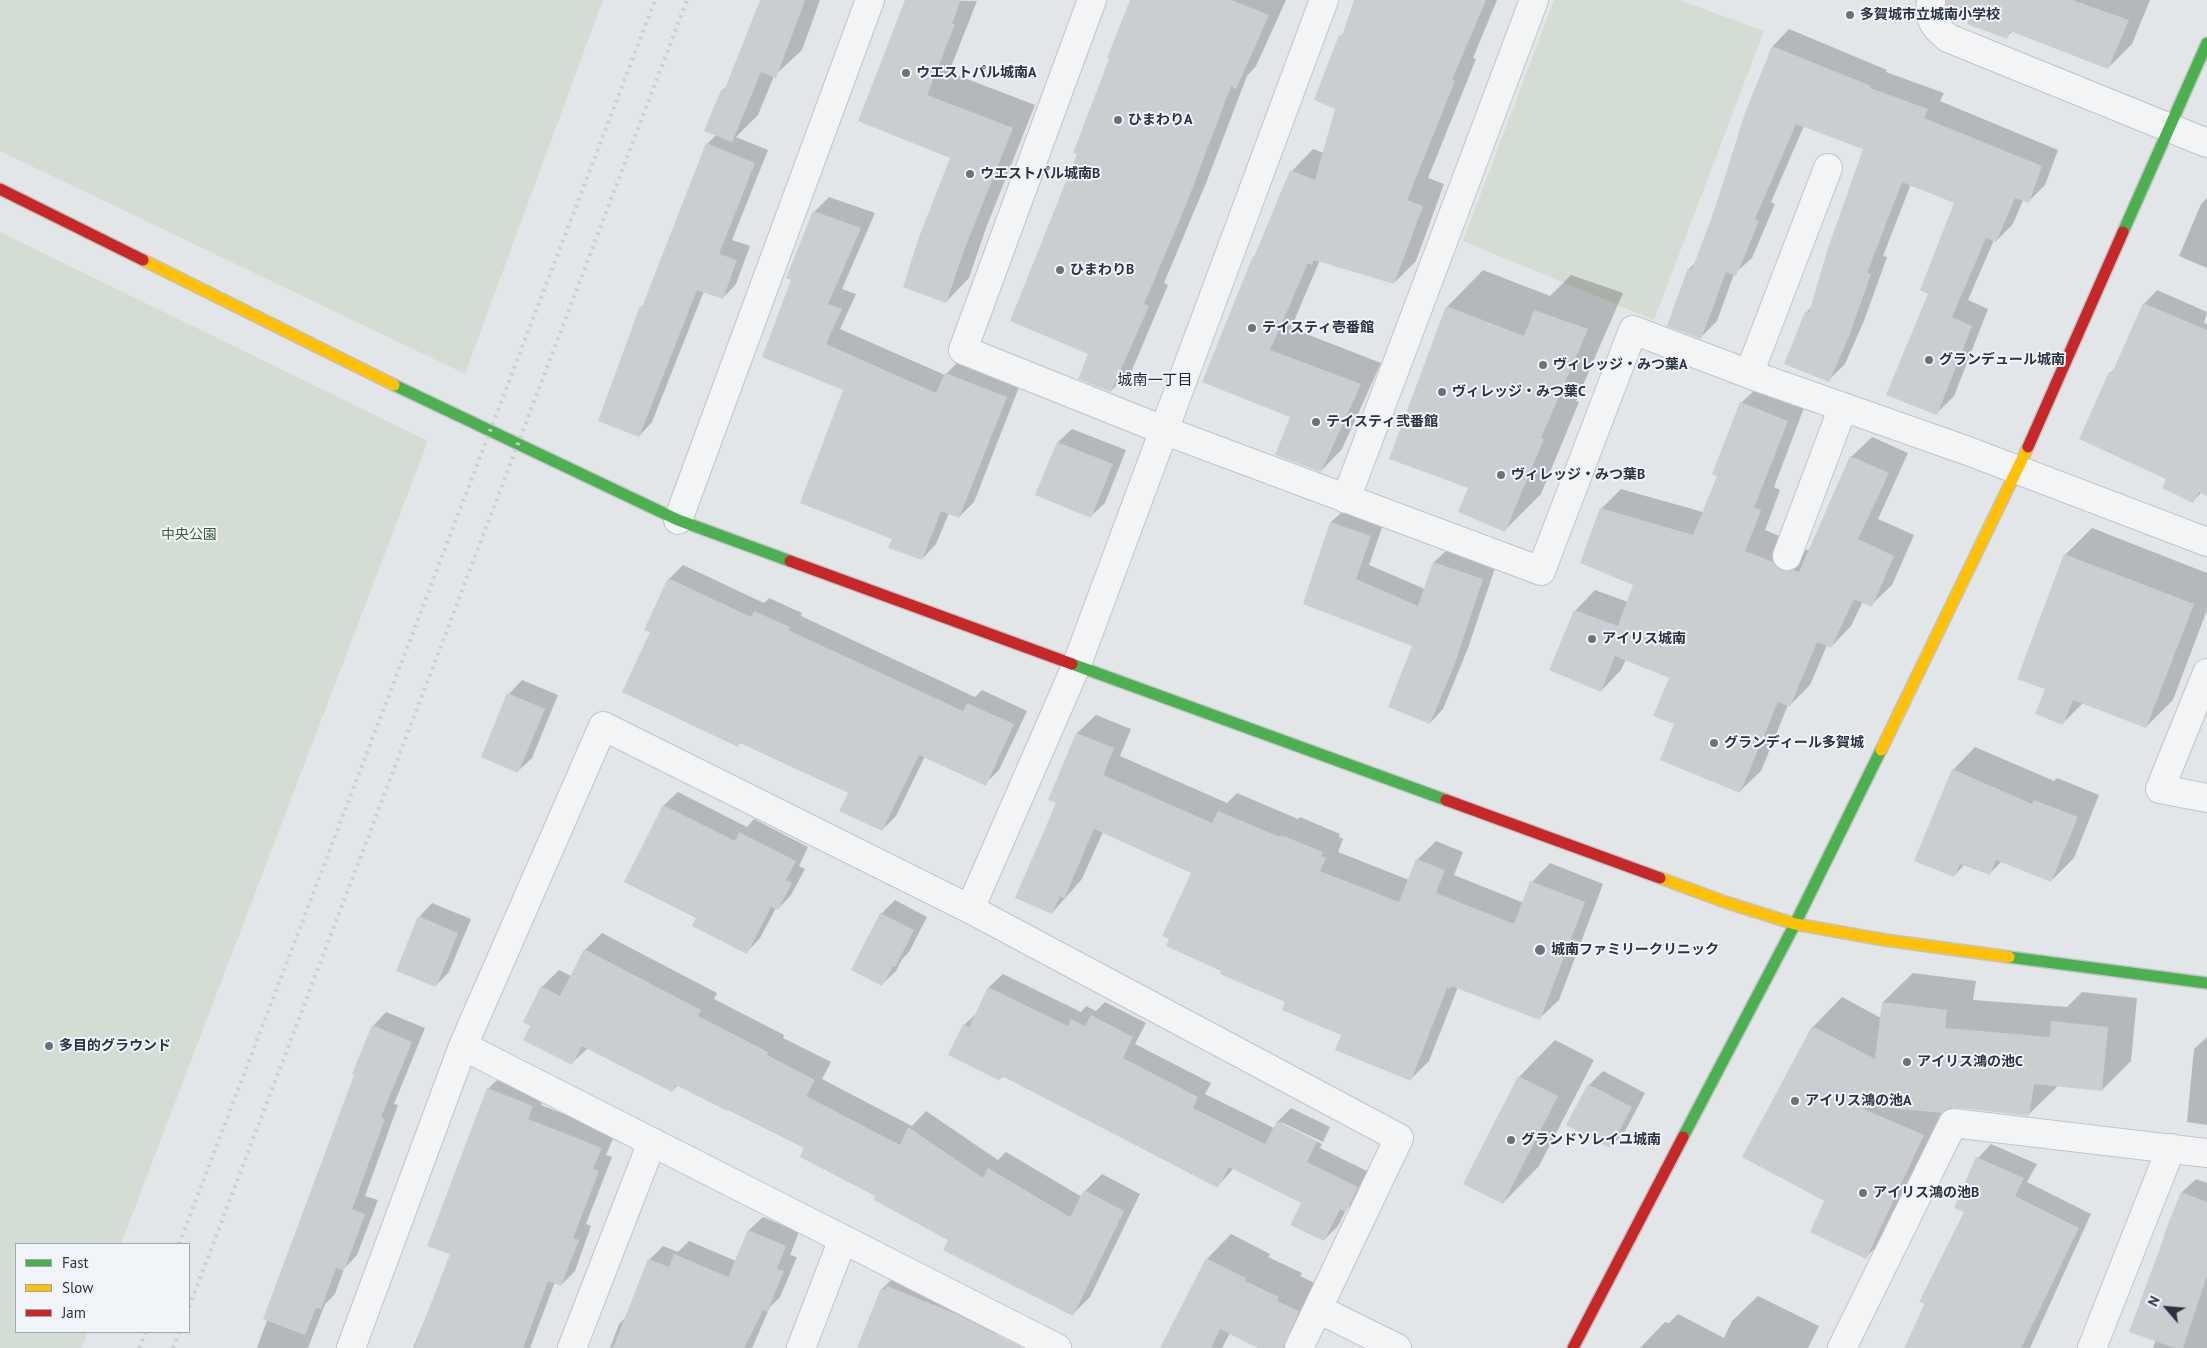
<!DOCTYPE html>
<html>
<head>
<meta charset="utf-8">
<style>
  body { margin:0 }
  #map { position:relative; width:2207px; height:1348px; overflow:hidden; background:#e3e6e9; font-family:"PT Sans",sans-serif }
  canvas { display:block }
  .legend { position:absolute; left:15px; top:1243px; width:175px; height:90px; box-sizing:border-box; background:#f1f4f8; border:1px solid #a1a7b0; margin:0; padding:6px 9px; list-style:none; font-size:15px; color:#293343 }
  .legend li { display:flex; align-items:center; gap:10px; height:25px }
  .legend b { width:25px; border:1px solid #a1a7b0 }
  .north { position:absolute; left:2142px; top:1283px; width:50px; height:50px; -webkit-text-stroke:4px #f1f4f8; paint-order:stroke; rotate:297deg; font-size:14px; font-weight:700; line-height:20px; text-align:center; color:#293343 }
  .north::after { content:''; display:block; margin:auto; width:18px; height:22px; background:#293343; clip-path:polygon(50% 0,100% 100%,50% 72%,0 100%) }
</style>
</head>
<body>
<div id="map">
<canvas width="2207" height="1348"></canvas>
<ul class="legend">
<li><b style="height:6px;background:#4caf50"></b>Fast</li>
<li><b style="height:6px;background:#ffc107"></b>Slow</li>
<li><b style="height:6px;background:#c62828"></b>Jam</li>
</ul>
<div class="north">N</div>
</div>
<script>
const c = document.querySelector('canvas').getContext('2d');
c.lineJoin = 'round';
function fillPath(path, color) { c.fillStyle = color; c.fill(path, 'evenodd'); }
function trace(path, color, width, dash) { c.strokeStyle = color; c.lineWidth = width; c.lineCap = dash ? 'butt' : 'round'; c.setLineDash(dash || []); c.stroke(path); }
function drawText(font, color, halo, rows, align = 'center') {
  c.font = font + ' "PT Sans","Noto Sans JP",sans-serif'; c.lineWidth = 4; c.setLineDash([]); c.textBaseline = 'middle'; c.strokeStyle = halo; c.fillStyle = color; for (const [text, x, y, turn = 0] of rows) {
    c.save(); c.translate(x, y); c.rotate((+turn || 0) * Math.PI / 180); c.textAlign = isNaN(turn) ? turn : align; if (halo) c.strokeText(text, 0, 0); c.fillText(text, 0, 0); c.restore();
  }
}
fillPath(new Path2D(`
  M0,0H603L465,374L0,151Z
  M1554,0H1679L1764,31L1654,320L1463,241Z
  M0,232L428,441L121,1244H16V1332H88L82,1348H0Z`), '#d4ddd4');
fillPath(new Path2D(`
  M761,0H820L802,50L774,76L758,115L736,137L768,150L732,240L750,246L736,284L723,298L704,291L652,422L639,436L641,307L645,303L707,144L716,135L722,91L728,84Z
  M910,0L977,1L949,72L1035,105L986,228L969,278L946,302L952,157L859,121Z
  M1131,0H1286L1256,66L1247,76L1206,183L1164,283L1168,285L1132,370L1111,391L1089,353L1079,153Z
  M1355,0H1497L1473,58L1476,59L1428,178L1444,184L1416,261L1394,283L1320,260L1291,328L1381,363L1342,449L1321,471L1292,417L1204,381L1254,257L1257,254L1292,171L1313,149L1324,153L1336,108L1341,36L1345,31Z
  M1977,0H2150L2132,44L2108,68L2013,31L2006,37Z
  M1789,29L1887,70L1886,72L1944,93L1940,101L2058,150L2045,185L2028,202L2023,200L2013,224L1996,241L1994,240L1968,300L1988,309L1954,396L1937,413L1929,293L1955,203L1911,184L1883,256L1887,257L1864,321L1845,364L1828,381L1806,313L1812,306L1865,148L1804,126L1771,202L1775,204L1752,258L1734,274L1717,321L1700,338L1689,269L1696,262L1716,208L1746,113L1773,46Z
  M829,197L875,213L842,289L856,294L840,329L945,375L961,359L1021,382L974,502L959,517L949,513L936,544L922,559L894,538L844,389L793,279L814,212Z
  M2207,198V268L2179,256L2201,204Z
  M1483,270L1550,296L1571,275L1623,293L1576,401L1579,402L1541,494L1505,530L1469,487L1447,307Z
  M2157,290L2207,312L2204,323L2207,324V495L2202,492L2193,501L2168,478L2110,373L2116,367L2144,304Z
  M1762,383L1807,400L1774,487L1780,490L1765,530L1794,542L1802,550H1810L1851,457L1872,437L1908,453L1878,519L1914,535L1892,585L1871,605L1863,601L1851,626L1831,647L1827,645L1810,685L1789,706L1788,705L1761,771L1740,791L1676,723L1671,677L1626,659L1621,670L1601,691L1575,611L1595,590L1628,602L1635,585L1601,509L1621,489L1703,512L1719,476L1741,403Z
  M1072,429L1126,450L1105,503L1091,516L1037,495L1058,442Z
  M1345,509L1384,522L1369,565L1425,589L1434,562L1448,549L1496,565L1468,648L1443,709L1430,723L1414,646L1305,603L1331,522Z
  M2092,528L2207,573V610L2173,700L2146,727L2083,703L2063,723L2046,688L2065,555Z
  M683,565L764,603L769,598L802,613L801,616L975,697L982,690L1027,711L999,770L985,784L925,756L896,816L882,830L850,793L741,742L738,745L652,632L669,579Z
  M522,680L558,695L532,758L518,771L509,694Z
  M1096,715L1131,729L1120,756L1227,803L1237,793L1298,819L1300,817L1340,834L1339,837L1343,839L1338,852L1409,880L1417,860L1436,841L1463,852L1454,875L1524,903L1532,882L1550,863L1603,884L1559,1000L1540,1018L1458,987L1429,1061L1410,1080L1342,1034L1287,1001L1222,971L1192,872L1103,832L1082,879L1052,913L1058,802L1050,799L1077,733Z
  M1975,747L2054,781L2057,778L2099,795L2074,858L2051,881L2002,861L1989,874L1965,864L1954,876L1953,770Z
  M678,792L747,827L754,819L808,847L799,866L805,869L791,895L778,909L776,908L760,938L747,952L697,918L625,881L664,805Z
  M895,900L927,917L909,952L902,959L896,971L882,984L881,914Z
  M432,903L471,919L449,972L436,985L419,917Z
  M602,933L717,993L714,999L784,1035L783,1038L831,1062L822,1079L912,1126L926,1111L998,1160L1006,1152L1082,1197L1085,1191L1102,1174L1140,1194L1090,1297L1073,1314L877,1195L806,1148L678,1085L672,1091L588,1048L572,1063L531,1025L542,987L559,970L571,976L585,950Z
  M1913,973L1976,981L1973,1000L2067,1007L2082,992L2137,998L2131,1061L2102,1090L2058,1086L2028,1115L1952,1107L1895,1228L1866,1257L1826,1201L1813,1027L1842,997L1881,1018L1883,1002Z
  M1003,974L1081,1012L1086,1006L1096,1011L1105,1002L1146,1023L1135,1044L1211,1083L1205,1094L1274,1128L1278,1121L1291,1108L1330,1127L1323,1142L1281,1122V1124L1322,1144L1320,1148L1371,1173L1359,1197L1346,1210L1338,1226L1324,1240L1303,1203L1234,1168L1218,1186L1004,1076L1000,1079L964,1025L978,1012L989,987Z
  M386,1012L425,1028L394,1104L398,1105L365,1196L378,1200L357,1255L344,1269L335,1294L325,1304L308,1348H257L373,1026Z
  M2207,1037V1125L2187,1122L2194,1049Z
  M1555,1040L1594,1060L1539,1166L1503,1203L1519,1077Z
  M1603,1071L1645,1093L1624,1133L1610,1147L1589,1085Z
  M502,1075L546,1092L541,1105L615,1134L606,1155L612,1157L586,1224L591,1226L575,1271L561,1285L555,1282L530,1348H413L452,1254L488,1089Z
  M1991,1144L2037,1164L2027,1182L2091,1214L2030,1348H1905L1966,1211L1978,1158Z
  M2196,1179L2207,1183V1348H2153L2156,1340L2167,1234L2165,1233L2182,1192Z
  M763,1217L799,1232L790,1255L797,1257L780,1297L770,1307L752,1348H610L619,1324L626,1317L649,1260L663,1246L678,1252L689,1241L736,1261L749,1230Z
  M1231,1234L1270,1254L1268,1257L1302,1273L1300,1276L1323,1287L1286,1348H1261L1230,1333L1222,1348H1161L1207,1259Z
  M896,1275L1003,1318L990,1348H859L882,1289Z
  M1758,1296L1819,1326L1808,1348H1640L1665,1322L1669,1323L1678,1314L1724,1338L1732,1321Z`), '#0003');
fillPath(new Path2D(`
  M760,0H805L776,78L761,72L732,142L704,131L721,90L724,91Z
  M905,0H961L952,24H955L927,95L1013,128L963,253L946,303L903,287L919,237L950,158L858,121Z
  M1130,0H1231L1269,15L1236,89L1231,86L1186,205L1144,304L1149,306L1111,392L1078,379L1088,354L1010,321L1077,154L1073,153L1109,59L1107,58Z
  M1354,0H1486L1452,80L1455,81L1407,200L1423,206L1394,284L1314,260L1312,265L1308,263L1270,350L1361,384L1321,472L1275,455L1290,417L1202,382L1253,256L1254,257L1290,170L1315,180L1335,109L1314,100L1339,35L1342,36Z
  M1946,0H2072L2129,20L2108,69L2010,31L2007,39L1967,24L1970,15L1946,6Z
  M1772,46L1871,86L1870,88L1928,109L1924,118L2042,166L2029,203L2015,198L1996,242L1986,238L1952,317L1972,326L1937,415L1886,395L1928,294L1920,290L1954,203L1902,182L1867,273L1871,274L1848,339L1829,382L1784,364L1805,312L1809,313L1827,251L1863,149L1796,124L1755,219L1759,221L1736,276L1726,272L1701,339L1667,326L1688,268L1692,270L1715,208L1745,113Z
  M706,143L755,163L719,254L737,260L723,299L697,290L639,437L598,421L640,306L642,307Z
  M813,211L861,228L828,304L842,309L826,344L936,393L945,373L1007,397L959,518L941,511L922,560L888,548L892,539L800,503L843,390L762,357L791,280L786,278Z
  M2143,303L2207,330V496L2199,492L2193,503L2162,488L2166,479L2079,439L2109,372L2112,373Z
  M1446,306L1524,336L1534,310L1588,329L1541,438L1544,439L1505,532L1458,512L1468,488L1389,459Z
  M1740,402L1788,421L1754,508L1761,510L1745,551L1773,562L1781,570H1793L1799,572L1850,456L1889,473L1858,539L1894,556L1872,607L1854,599L1831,648L1817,642L1790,707L1778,702L1740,793L1660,760L1674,724L1653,716L1669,678L1615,656L1601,692L1549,670L1574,610L1618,626L1633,585L1580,563L1600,508L1693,535L1717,476L1712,474Z
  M1057,442L1113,464L1091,518L1035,495Z
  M1330,522L1371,536L1356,579L1418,606L1433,562L1483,579L1455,663L1430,724L1388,707L1412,646L1303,604Z
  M2064,554L2194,604L2146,728L2073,700L2063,725L2035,714L2045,689L2017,679Z
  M668,578L751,617L754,611L790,627L788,630L963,711L967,703L1014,724L986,786L919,755L882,831L839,811L848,793L740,743L738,747L622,692L650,632L644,630Z
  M507,693L545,709L518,773L481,757Z
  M1076,733L1114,748L1103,775L1212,823L1218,811L1280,837L1281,835L1323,852L1321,856L1326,858L1320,871L1399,902L1416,859L1445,870L1436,893L1514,924L1530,881L1585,902L1540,1020L1451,986L1450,989L1447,988L1411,1081L1335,1050L1341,1035L1282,1010L1285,1002L1220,974L1221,971L1166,946L1169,939L1162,936L1191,873L1094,829L1064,899L1060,896L1052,914L1015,898L1056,803L1048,800Z
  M1952,769L2032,804L2034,800L2078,817L2051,882L1996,860L1990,875L1960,864L1954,877L1914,861Z
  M663,805L735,841L739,832L796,861L786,880L792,883L778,910L771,907L747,954L692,926L696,918L624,882Z
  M880,913L914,930L895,967L893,966L882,986L851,970Z
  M418,916L458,933L436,987L396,971Z
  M584,949L701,1010L698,1016L768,1052L767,1055L815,1080L806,1096L900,1145L908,1127L983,1178L988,1168L1070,1217L1084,1190L1124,1211L1073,1316L943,1250L948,1240L874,1200L875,1196L800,1157L804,1148L728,1110L727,1111L676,1085L672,1092L582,1046L572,1065L523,1040L530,1026L523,1022L541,986L560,996Z
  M988,987L1068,1026L1071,1019L1085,1026L1091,1015L1133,1037L1123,1058L1198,1097L1193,1108L1265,1144L1277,1121L1317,1141L1307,1162L1358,1187L1346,1212L1340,1209L1324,1241L1290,1225L1301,1203L1229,1167L1218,1188L1002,1076L1000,1081L948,1055L963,1024L969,1027Z
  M1882,1002L1947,1010L1945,1028L2050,1037L2051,1021L2108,1027L2102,1091L2034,1084L2029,1116L1955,1107L1946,1109L1942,1113L1852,1104L1924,1135L1866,1259L1810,1232L1824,1201L1742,1157L1812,1026L1875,1059Z
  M372,1025L412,1042L381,1117L385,1119L352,1209L365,1214L344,1271L336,1268L321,1309L316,1308L305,1335L263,1319L354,1075L352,1074Z
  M1518,1076L1558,1096L1503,1204L1463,1184Z
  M1588,1084L1632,1107L1610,1148L1566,1125Z
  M487,1088L533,1106L528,1119L602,1148L593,1169L599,1171L573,1238L579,1240L561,1286L548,1281L523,1348H414L450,1254L427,1246Z
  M1976,1157L2024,1178L2015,1196L2079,1228L2021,1348H1904L1925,1304L1919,1302L1964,1212L1954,1208Z
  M2181,1192L2207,1202V1276L2183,1348H2175L2129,1332L2165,1234H2164Z
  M748,1230L786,1246L777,1269L784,1271L767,1312L763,1310L744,1348H613L648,1259L669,1267L674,1254L728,1277Z
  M1206,1258L1246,1278L1245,1281L1279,1297L1277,1301L1299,1311L1283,1348H1258L1220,1329L1211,1348H1160Z
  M887,1286L956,1314L1023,1348H857L881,1288L885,1290Z`), '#cbced1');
const street = new Path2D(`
  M1092,0L963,350L1163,430L1541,571L1633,330L1749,374L1968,451L2207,542
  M1931,0C1929,20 1933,26 1948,38L2207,143
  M1749,374L1828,168
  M1346,499L1534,0
  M678,520L870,0
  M1787,556L1843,407
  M2207,673L2160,789L2207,798
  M970,909L1077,664L1324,0
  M463,1046L1057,1348
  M1318,1309L1397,1348
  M351,1348L463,1046L603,726L970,909L1399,1138L1299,1348
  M572,1348L652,1142
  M801,1348L843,1239
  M1842,1348L1953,1123L2207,1153
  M2092,1348L2171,1148`);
const fast = new Path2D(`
  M2123,232L2207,43
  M394,385L678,520L790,561
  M1072,664L1446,800
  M2009,957L2207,983
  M1683,1137L1795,924L1881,750`);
const slow = new Path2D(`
  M143,260L394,385
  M1881,750L2028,447
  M1660,878L1725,902L1795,924L1885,940L2009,957`);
const jam = new Path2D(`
  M0,189L143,260
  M2028,447L2123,232
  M790,561L1072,664
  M1446,800L1660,878
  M1573,1348L1683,1137`);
trace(street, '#c1c4c7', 30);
trace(fast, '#c1c4c7', 14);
trace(slow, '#c1c4c7', 14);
trace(jam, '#c1c4c7', 14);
trace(street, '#f3f4f5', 28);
trace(fast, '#4caf50', 11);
trace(slow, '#ffc107', 11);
trace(jam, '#c62828', 11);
trace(new Path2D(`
  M179,1244L655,0
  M189,1307L687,0
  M139,1348L146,1332
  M173,1348L179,1332`), '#cccdd0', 4, [2.5, 5]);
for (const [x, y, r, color] of [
  [1850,15,5,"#6a727d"],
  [906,73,5,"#6a727d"],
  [1118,120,5,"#6a727d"],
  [970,174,5,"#6a727d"],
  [1060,270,5,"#6a727d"],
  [1252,328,5,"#6a727d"],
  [1929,360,5,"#6a727d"],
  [1543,365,5,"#6a727d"],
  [1442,392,5,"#6a727d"],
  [1316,422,5,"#6a727d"],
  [1501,475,5,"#6a727d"],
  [1592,639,5,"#6a727d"],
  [1714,743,5,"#6a727d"],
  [1540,950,6,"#6a727d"],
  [49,1046,5,"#6a727d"],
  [1907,1062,5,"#6a727d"],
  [1795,1101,5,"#6a727d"],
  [1511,1140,5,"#6a727d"],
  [1863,1193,5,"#6a727d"]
]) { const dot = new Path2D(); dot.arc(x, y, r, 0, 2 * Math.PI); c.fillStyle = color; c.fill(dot); trace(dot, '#f1f4f8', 2); }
drawText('bold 14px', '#293343', '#f1f4f8', [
  ["多賀城市立城南小学校",1860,15],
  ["ウエストパル城南A",916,73],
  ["ひまわりA",1128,120],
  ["ウエストパル城南B",980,174],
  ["ひまわりB",1070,270],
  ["テイスティ壱番館",1262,328],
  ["グランデュール城南",1939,360],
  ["ヴィレッジ・みつ葉A",1553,365],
  ["ヴィレッジ・みつ葉C",1452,392],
  ["テイスティ弐番館",1326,422],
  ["ヴィレッジ・みつ葉B",1511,475],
  ["アイリス城南",1602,639],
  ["グランディール多賀城",1724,743],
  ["城南ファミリークリニック",1551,950],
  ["多目的グラウンド",59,1046],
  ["アイリス鴻の池C",1917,1062],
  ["アイリス鴻の池A",1805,1101],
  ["グランドソレイユ城南",1521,1140],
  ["アイリス鴻の池B",1873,1193]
], 'left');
drawText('14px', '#3e6035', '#f1f4f8', [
  ["中央公園",189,535]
]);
drawText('15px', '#1b2434', '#f1f4f8', [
  ["城南一丁目",1155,381]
]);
</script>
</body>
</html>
